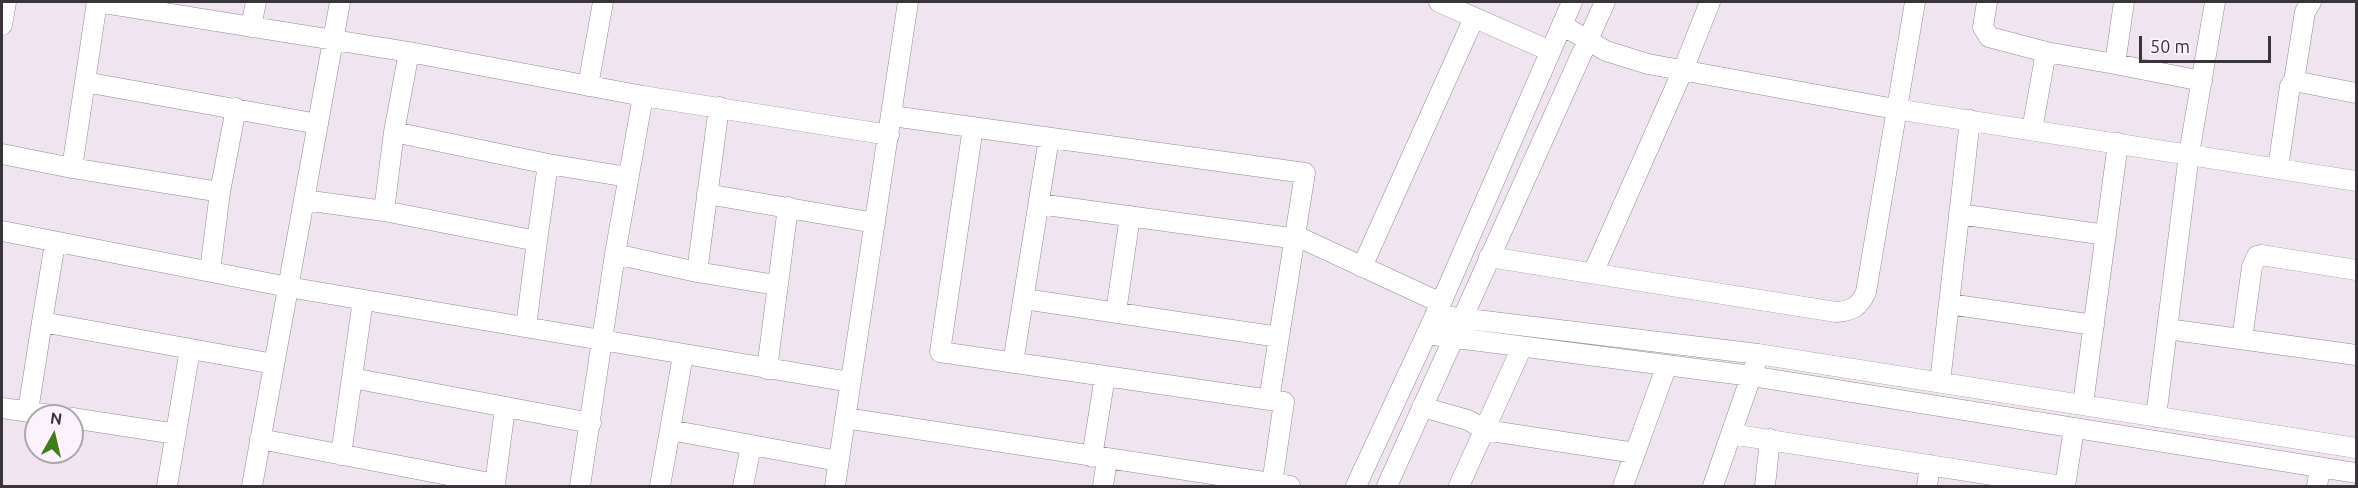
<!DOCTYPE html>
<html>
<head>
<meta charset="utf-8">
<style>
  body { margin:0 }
  #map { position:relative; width:2358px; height:488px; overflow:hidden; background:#efe4f0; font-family:Ubuntu,sans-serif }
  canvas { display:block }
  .frame { position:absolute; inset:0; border:3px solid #383439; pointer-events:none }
  .north { position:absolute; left:24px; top:404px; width:60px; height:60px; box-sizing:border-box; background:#fcf2fd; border:2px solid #aea6af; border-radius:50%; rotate:8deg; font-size:16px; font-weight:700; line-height:24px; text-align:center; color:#383439 }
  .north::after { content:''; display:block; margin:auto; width:21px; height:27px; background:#407c17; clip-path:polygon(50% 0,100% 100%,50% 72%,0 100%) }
  .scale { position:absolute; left:2139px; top:36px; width:132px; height:27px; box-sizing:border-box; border:3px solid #383439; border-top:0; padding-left:8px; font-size:18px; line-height:21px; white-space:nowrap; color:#383439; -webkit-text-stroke:4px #fcf2fd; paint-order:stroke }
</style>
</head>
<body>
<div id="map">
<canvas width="2358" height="488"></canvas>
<div class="frame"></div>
<div class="north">N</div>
<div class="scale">50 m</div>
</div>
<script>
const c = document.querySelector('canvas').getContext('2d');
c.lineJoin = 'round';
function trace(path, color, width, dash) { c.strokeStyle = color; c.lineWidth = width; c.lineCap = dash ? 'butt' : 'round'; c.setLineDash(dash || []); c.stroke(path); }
const minor = new Path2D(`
  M96,2L409,52L643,96L889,135
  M1439,2L1550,51
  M1987,2L1983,27L1989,37L2046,52
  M2,25L6,2
  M1562,25L1606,51L1648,64L1895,109L2356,181
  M251,27L256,2
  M409,52L394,132L548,164
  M2115,64L2202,81
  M2294,81L2305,12L2311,2
  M85,82L318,124
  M588,86L603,2
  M892,116L1305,173L1269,400
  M973,127L940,352L1284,402L1272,484
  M2032,130L2046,52L2115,64L2124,2
  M2,154L72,168L220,192L210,271
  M72,168L97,2
  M2278,168L2290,86L2294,81L2356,93
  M220,192L236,108
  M707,194L875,223
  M304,200L384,211L537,241L548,164L628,177
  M1039,204L1305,240L1441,303
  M384,211L394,132
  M1959,214L2106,235
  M2,231L288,287L850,382
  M55,243L42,322L274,364
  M615,254L697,272L776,285
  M1489,257L1836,312C1852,311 1859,307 1866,292L1915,2
  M1362,267L1474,18
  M697,272L719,107
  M1593,273L1683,70L1710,2
  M1024,299L1279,337
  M1949,304L2094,325
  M1116,312L1130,216
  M1435,315L1758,354L2356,448
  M526,327L537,241
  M2167,329L2356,355
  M1426,334L1751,376L2356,473
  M2242,339L2252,267L2257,256L2261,255L2356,270
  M683,355L670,430L838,461
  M1013,363L1049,138
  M1755,365L1731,434L2062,486
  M767,369L788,207
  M352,378L591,423
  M1940,382L1970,120
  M2083,404L2118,143
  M1422,407L1468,420L1485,430L1635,453
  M2,408L59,416
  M28,411L42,322
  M2156,417L2189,154L2215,2
  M72,418L176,434
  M845,418L1290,486
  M260,439L495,484V486
  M341,455L363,300
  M1092,457L1105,376
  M495,484L505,408
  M167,486L190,349
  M252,486L340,2
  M580,486L615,254L643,96
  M660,486L670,430
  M743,486L751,446
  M835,486L908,2
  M1103,486L1107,459
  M1356,486L1441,303L1572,2
  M1387,486L1605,2
  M1459,486L1522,347
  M1623,486L1667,365
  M1713,486L1731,434
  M1765,486L1770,439
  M1927,486L1930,465
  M2065,486L2074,429
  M2317,486L2320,468`);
trace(minor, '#938a94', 21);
trace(minor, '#fff', 20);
</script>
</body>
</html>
